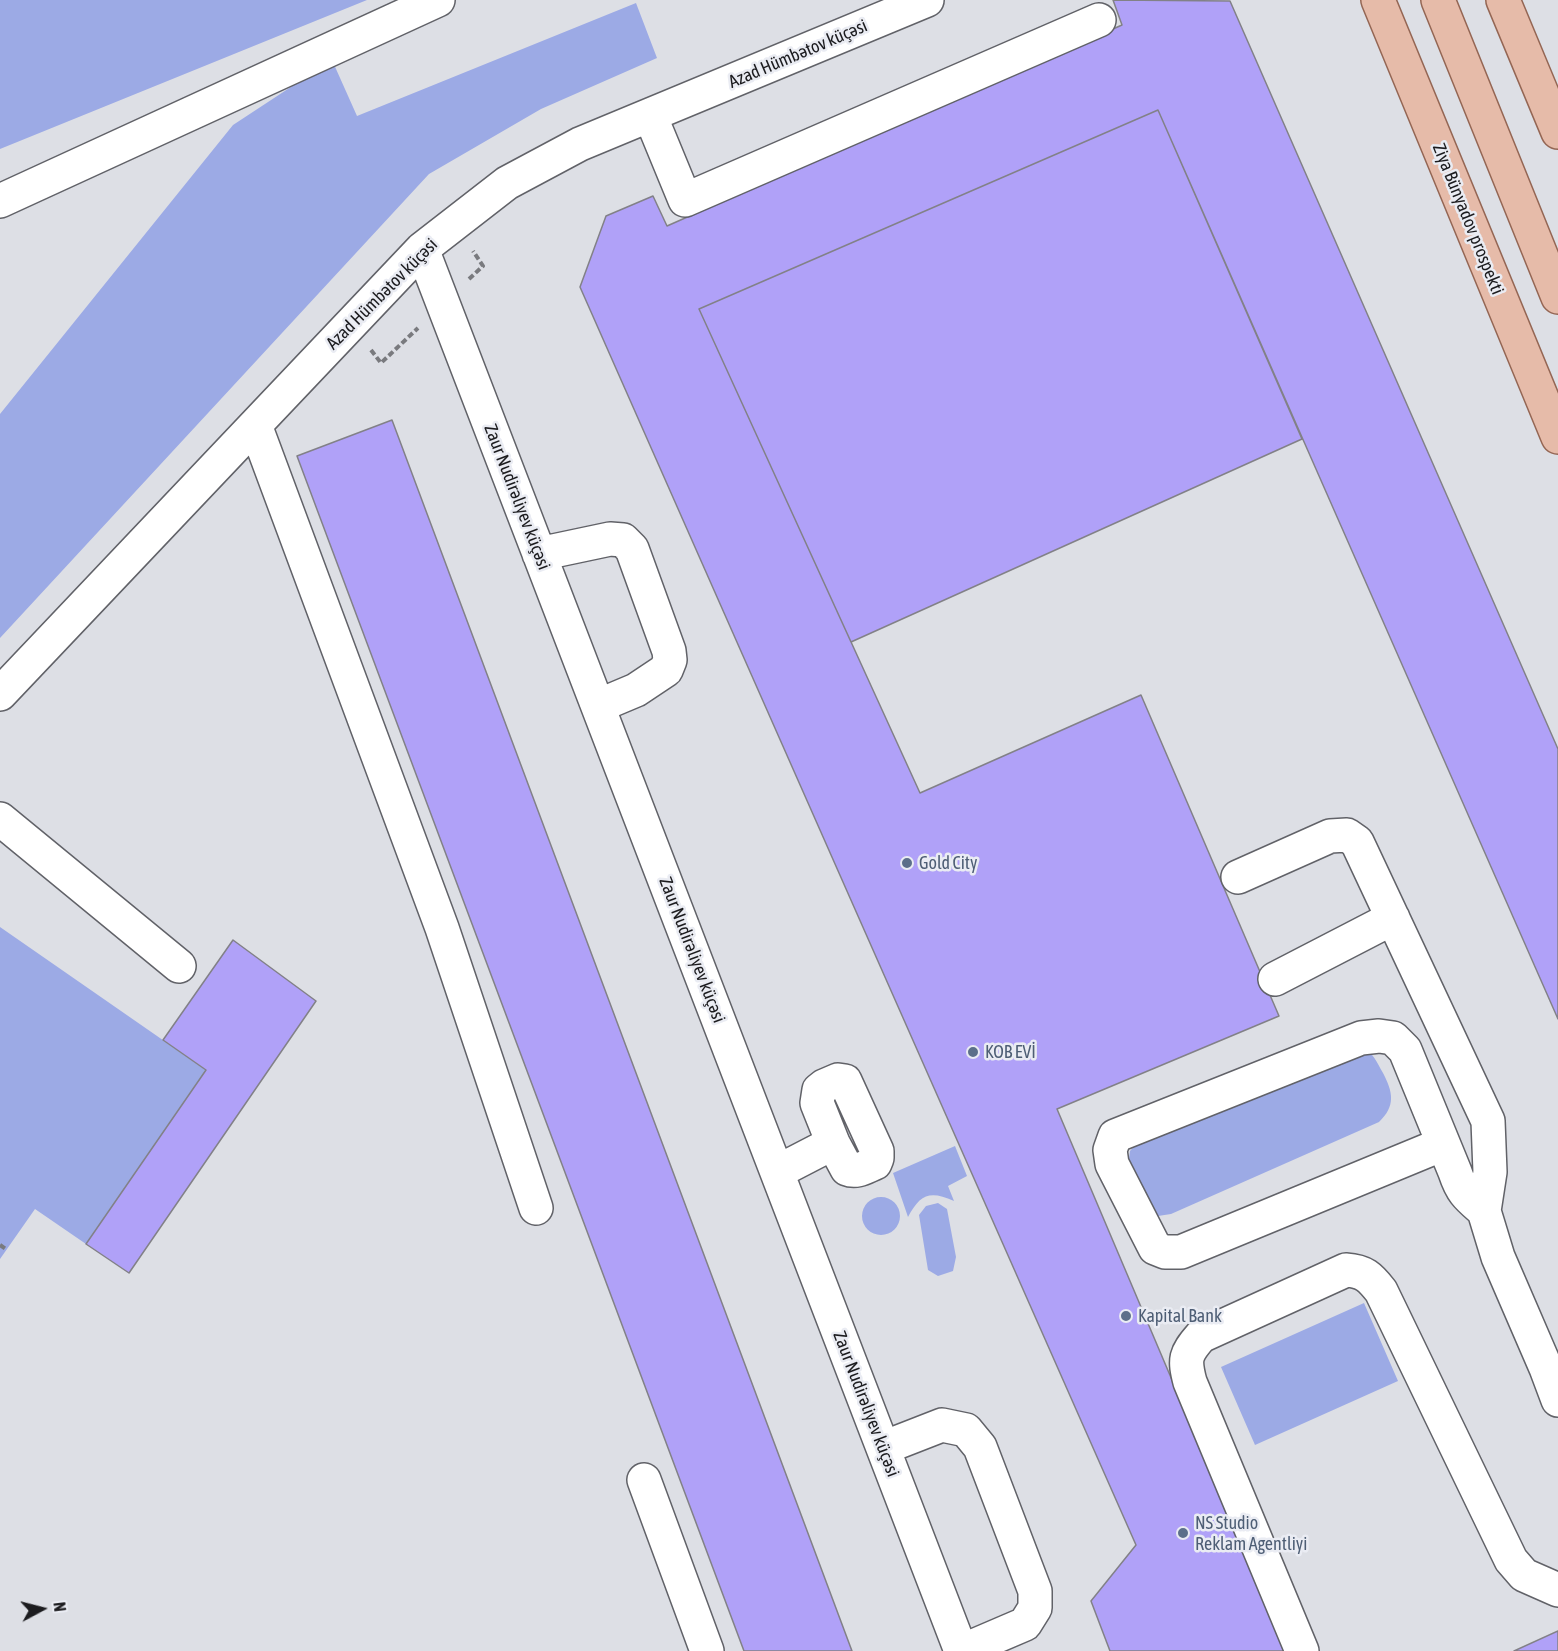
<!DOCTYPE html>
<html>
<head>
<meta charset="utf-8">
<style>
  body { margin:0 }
  #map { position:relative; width:1558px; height:1651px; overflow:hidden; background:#dddfe5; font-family:"Asap Condensed",sans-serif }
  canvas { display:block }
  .north { position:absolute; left:12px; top:1579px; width:60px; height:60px; -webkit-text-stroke:4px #eaecf3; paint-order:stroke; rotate:83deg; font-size:16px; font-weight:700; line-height:24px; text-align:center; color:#1c1c1f }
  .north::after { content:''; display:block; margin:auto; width:21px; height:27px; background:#1c1c1f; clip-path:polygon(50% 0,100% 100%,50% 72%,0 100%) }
</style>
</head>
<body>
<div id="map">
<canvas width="1558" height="1651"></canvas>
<div class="north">N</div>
</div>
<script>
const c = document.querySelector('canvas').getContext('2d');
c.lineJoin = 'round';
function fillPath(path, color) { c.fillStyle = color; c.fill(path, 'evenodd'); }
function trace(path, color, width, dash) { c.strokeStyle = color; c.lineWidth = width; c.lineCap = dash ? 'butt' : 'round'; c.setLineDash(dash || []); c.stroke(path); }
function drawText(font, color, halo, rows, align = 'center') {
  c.font = font + ' "Asap Condensed",sans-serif'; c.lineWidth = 5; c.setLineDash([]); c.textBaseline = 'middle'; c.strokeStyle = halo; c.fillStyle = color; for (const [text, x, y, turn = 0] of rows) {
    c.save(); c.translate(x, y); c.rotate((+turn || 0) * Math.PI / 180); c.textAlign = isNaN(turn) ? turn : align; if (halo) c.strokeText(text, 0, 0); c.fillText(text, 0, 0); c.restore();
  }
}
fillPath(new Path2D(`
  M0,0H367L0,149Z
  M636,3L657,58L541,109L429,174L0,638V414L233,125L332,60L357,116Z
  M0,927L206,1070L86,1244L35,1209L0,1259Z
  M1362,1046C1374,1054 1376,1061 1383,1073C1393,1092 1396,1106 1379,1122L1171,1214L1158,1216L1141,1202L1128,1166L1130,1151L1137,1143Z
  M955,1146L967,1176L948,1186L954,1201C929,1190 920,1195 908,1217L893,1173Z
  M862 1216a19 19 0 1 1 38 0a19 19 0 1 1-38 0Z
  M938,1203L947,1209L956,1257L953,1271L938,1276L928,1270L919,1215L926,1206Z
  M1364,1303L1398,1381L1255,1445L1221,1367Z`), '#9caae5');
const building = new Path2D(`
  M1113,0L1230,1L1558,749V1019L1158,110L699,309L920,793L1141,695L1279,1016L1057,1109L1287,1651H1110L1091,1601L1136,1545L580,287L606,216L653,196L667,226L1122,25Z
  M1158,110L1302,439L851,642L699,309Z
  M392,420L852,1651H744L297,456Z
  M233,940L316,1001L129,1273L86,1244L206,1070L163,1040Z
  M1558,1631V1651H1514Z`);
fillPath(building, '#b0a1f8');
trace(building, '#828187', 1.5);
const minor = new Path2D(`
  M650,115L685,200L1099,20
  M0,201L438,0
  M422,249L961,1651
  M255,425L442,928L536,1208
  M539,554L610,539L623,540L632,549L669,651L670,660L666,670L636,690L598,706
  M0,694L422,249L507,183L580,144L927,0
  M0,819L179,966
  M1238,877L1330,836L1347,835L1357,842L1488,1121L1490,1172L1484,1211L1498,1257L1546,1368L1558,1400
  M1275,979L1393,918
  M838,1080L845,1081L877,1151V1158L875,1163C865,1167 857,1173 847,1169L833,1143L817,1103L819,1090L824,1086Z
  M1443,1144L1181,1252H1165L1155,1248L1112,1164L1110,1150L1115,1136L1361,1038L1379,1036L1393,1038L1405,1050L1455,1172C1462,1193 1468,1197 1484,1211
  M777,1172L833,1143
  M883,1448L942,1425L966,1430L980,1447L1035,1591V1608L1025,1624L962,1651
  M644,1480L707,1651
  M1302,1651L1190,1382C1184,1359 1185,1354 1201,1336L1346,1270C1364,1271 1370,1277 1381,1291L1511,1560L1524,1575L1558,1590`);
const major = new Path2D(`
  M1378,0L1558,437
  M1438,0L1558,297
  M1503,0L1558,132`);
trace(minor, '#616268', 36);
trace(major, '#946654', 36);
trace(new Path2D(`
  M469,279L483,266L473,251
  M371,350L381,363L418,328
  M0,1245L7,1250`), '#797a7e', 4, [6, 3]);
trace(minor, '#fff', 33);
trace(major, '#e6bba9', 33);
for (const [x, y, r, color] of [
  [907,863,6,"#5c6f8a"],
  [973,1052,6,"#5c6f8a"],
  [1126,1316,6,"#5c6f8a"],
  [1183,1533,6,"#5c6f8a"]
]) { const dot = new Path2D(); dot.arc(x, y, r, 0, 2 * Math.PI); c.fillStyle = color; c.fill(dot); trace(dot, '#eaecf3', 2); }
drawText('18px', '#1c1c1f', '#eaecf3', [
  ["Azad Hümbətov küçəsi",798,54,-23],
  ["Ziya Bünyadov prospekti",1468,219,68],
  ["Azad Hümbətov küçəsi",382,294,-45],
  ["Zaur Nudirəliyev küçəsi",517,497,69],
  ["Zaur Nudirəliyev küçəsi",692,950,69],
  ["Zaur Nudirəliyev küçəsi",866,1404,69]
]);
drawText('18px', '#4e5e75', '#eaecf3', [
  ["Gold City",919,863],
  ["KOB EVİ",985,1052],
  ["Kapital Bank",1138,1316],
  ["NS Studio",1195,1523],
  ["Reklam Agentliyi",1195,1544]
], 'left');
</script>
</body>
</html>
